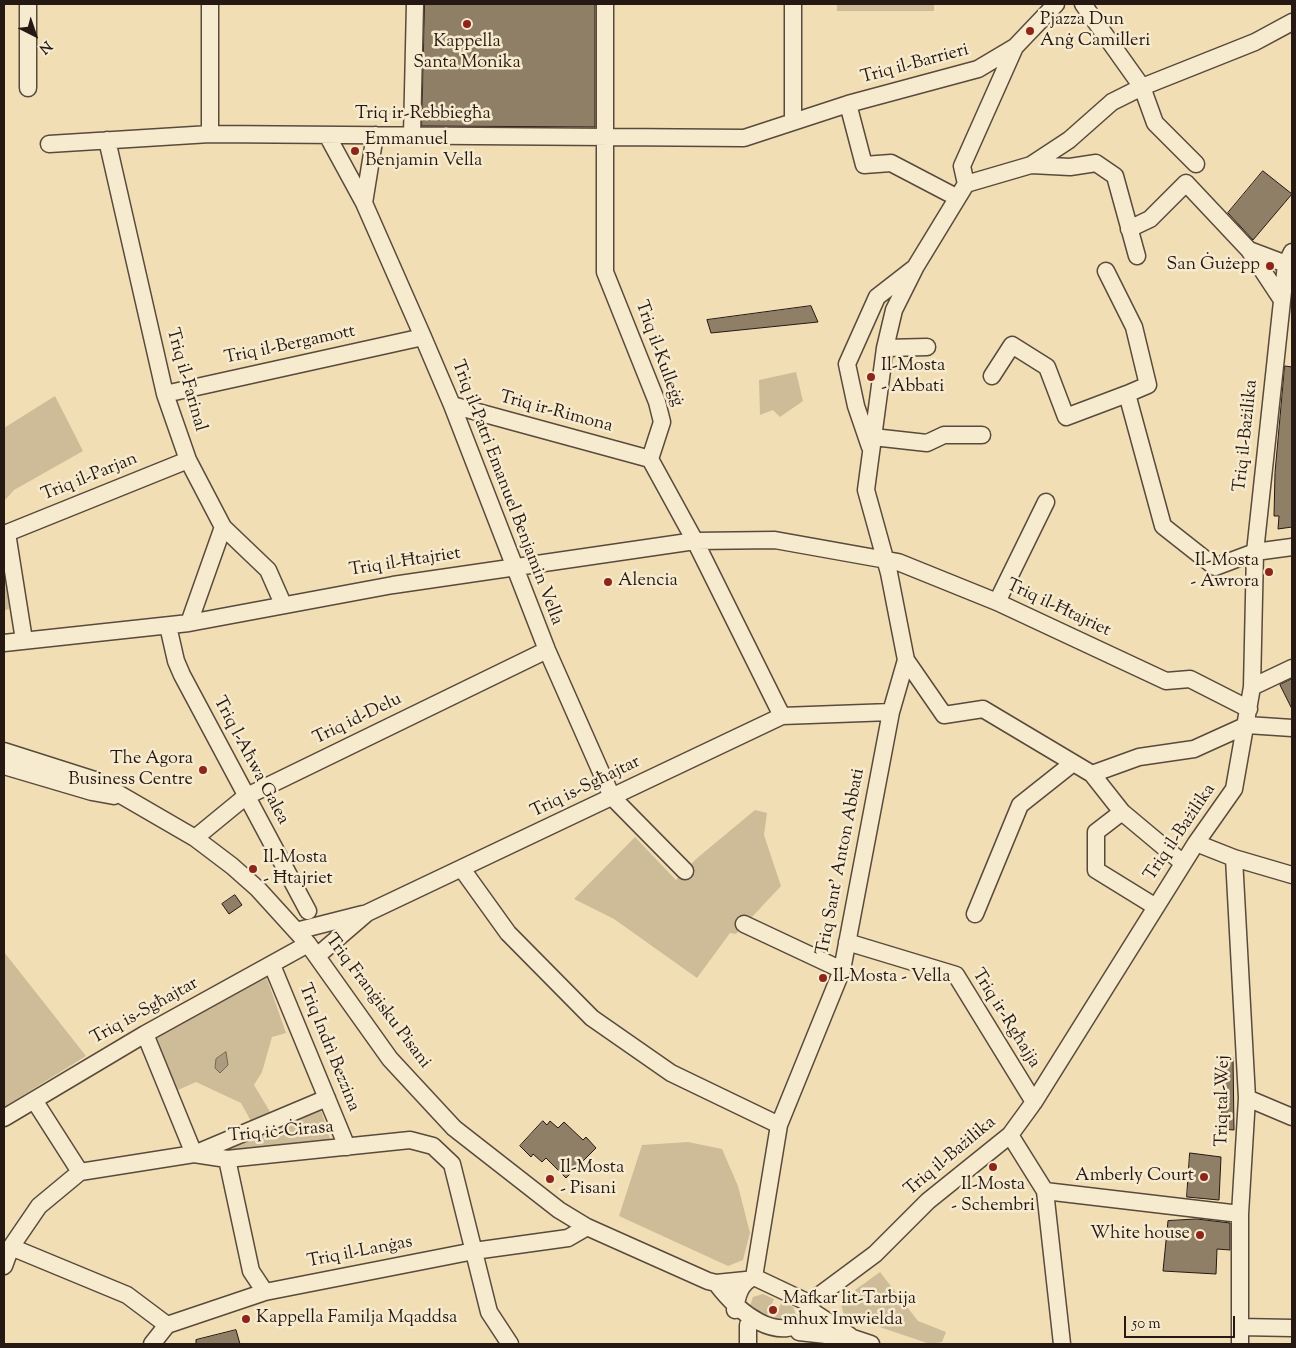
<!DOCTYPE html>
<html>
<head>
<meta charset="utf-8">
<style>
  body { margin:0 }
  #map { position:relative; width:1296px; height:1348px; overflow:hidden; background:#f1deb5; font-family:"Sorts Mill Goudy",serif }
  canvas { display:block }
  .frame { position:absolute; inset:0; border:5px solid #261813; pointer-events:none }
  .north { position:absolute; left:10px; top:10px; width:50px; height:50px; -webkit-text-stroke:4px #f6eacf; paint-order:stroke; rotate:139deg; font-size:14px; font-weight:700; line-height:20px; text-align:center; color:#261813 }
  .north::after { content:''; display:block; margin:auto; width:18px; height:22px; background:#261813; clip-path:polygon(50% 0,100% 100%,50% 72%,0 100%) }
  .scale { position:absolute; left:1124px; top:1316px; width:111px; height:22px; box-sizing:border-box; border:2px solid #261813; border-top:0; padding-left:6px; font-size:15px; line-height:18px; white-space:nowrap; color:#261813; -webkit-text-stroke:4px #f6eacf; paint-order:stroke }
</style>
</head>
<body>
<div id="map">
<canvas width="1296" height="1348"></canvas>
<div class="frame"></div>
<div class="north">N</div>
<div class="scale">50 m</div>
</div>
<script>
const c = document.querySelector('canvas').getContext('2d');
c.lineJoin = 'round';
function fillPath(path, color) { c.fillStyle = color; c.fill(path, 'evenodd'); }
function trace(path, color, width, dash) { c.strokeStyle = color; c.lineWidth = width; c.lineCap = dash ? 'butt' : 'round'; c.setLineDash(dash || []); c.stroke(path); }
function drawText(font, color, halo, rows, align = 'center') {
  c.font = font + ' "Sorts Mill Goudy",serif'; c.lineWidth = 5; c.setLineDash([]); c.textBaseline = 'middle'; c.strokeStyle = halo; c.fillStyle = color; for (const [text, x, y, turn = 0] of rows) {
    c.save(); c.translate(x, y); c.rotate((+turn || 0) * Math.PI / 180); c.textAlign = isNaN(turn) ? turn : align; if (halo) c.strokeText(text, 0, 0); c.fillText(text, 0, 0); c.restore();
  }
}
fillPath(new Path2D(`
  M837,4H934V11H837Z
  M796,372L803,401L780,417L773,410L760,415L759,380Z
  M55,396L83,451L14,490L4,501V428Z
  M4,568L10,608L4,611Z
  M755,810L767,813L764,835L781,886L736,934L730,933L697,978L614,919L574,899L635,837L676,880L696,859Z
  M4,952L86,1056L4,1107Z
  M265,973L286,1033L272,1037L262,1072L254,1085L272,1115L252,1123L241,1103L196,1082L178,1090L153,1034Z
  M320,1107L331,1142L227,1150Z
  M688,1142L722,1149L738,1186L750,1233L743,1260L728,1266L619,1216L642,1145Z
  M880,1272L918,1321L946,1332L942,1342L930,1344L844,1315L840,1301Z
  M763,1294L774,1299L765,1319L755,1315L750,1306L753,1297Z
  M782,1301L793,1307L796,1315L791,1322H773Z`), '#cebc99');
const water = new Path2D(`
  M226,1052L228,1065L220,1073L215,1068L216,1059Z`);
fillPath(water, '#ac9b7e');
trace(water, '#766753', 1);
const building = new Path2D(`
  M425,4H595V127L422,126Z
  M1263,171L1292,194L1253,240L1228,213Z
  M811,306L818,322L711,333L707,320Z
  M1285,366L1292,367V527L1278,529L1279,516H1274L1275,473Z
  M1292,679V709L1280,685Z
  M235,895L242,905L229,914L222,904Z
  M1222,1057H1233L1234,1130L1222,1129Z
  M543,1121L547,1125L550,1121L558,1128L564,1122L583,1140L586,1137L596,1148L566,1178L546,1158L542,1162L533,1154L531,1157L520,1146Z
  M1190,1153L1221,1157L1219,1200L1187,1197Z
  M1197,1219L1230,1223V1250L1217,1249L1216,1274L1163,1271L1168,1221Z
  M236,1330L240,1344H196V1340Z`);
fillPath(building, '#907f67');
trace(building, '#261813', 1);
const minor = new Path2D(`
  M28,4V88
  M605,4V272L657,402L662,422L650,459L695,541L782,716
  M793,4V120
  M1083,4L1142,87L1155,123L1196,164
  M848,104L864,165L891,163L956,197
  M210,134V4
  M327,135L364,203L423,337L452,405L547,650L612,797L685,871
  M412,135L415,4
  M107,140L165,394L188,460L223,527L268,570L283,604
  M49,144L210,134L744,138L848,104L978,69L1015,47L1056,4
  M1031,165L1070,167L1096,163L1115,176L1137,256
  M966,184L1031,165L1069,140L1112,102L1142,87L1255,42L1292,22
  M364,203L375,135
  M1129,229L1150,219L1186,183L1249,250L1282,300
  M1249,250L1286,264
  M1106,271L1134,327L1148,385L1127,394
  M885,348L927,347
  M992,376L1012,345L1047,367L1066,417L1127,394L1163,526L1215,567L1255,552L1292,547
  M165,394L423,337
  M452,405L650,459
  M873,437L927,443L944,435H982
  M870,447L856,406L847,364L877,297L913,269
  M997,602L1046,502
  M189,623L223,527
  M168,626L176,661L182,675L308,911
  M24,640L7,533L188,460
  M4,643L189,623L393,585L695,541L775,540L898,562L997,602L1166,681L1190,679L1249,709
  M906,660L944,715L983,709L1092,774L1122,812L1183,863
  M1252,687L1292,668
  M4,751L95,780L195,838L232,866L258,889L308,944L390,1059L454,1128L559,1210L587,1227L708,1281L716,1283L746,1280
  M4,766L92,792L114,796
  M1092,774L1139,757L1194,749L1247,725L1292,728
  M1122,812L1096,832V870L1156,907
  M195,838L245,797L547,650
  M1196,843L1234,858L1292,875
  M1234,858L1247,1098L1240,1214V1344
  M462,869L508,933L592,1018L671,1073L779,1125
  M975,914L1020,805L1073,763
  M744,924L842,970
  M296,931L363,914
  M847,942L956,975L1034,1102
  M317,956L367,913L782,716L891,712
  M272,965L347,1147
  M145,1034L194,1154L327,1098
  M1247,1098L1292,1117
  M34,1100L80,1172
  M4,1118L145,1034L308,944
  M1010,1135L1045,1191L1062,1344
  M227,1159L251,1271L265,1292
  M1045,1191L1240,1214
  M11,1247L127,1295L167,1325
  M4,1266L11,1247L39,1206L80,1172L194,1154L227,1159L410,1140L433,1146L452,1164L489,1312L510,1344
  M754,1277L779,1125L842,970L891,712L906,660L889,573L866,490L885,348L894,310L916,266L966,184L962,166L1015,47
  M716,1283C737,1311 779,1348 811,1316L809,1303
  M809,1303L875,1254L928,1201L1010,1135L1034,1102L1196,843L1234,789L1252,687L1255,552L1286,264L1292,252
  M735,1310C737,1296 740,1283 754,1277L809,1303
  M810,1310L850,1336
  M1240,1327L1292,1328
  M799,1332L853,1338L871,1344
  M152,1344L167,1325L265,1292L474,1251L568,1238L587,1227
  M748,1344V1325`);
trace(minor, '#594a3c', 19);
trace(minor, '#f6eacf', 16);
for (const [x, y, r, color] of [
  [467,24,5,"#8f2418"],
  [1030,31,5,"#8f2418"],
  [355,151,5,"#8f2418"],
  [1270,266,5,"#8f2418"],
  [871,377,5,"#8f2418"],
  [1269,572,5,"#8f2418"],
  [608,582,5,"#8f2418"],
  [203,770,5,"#8f2418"],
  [253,869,5,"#8f2418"],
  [823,978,5,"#8f2418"],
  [993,1167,5,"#8f2418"],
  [1204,1177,5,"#8f2418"],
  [550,1179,5,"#8f2418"],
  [1200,1235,5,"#8f2418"],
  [773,1310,5,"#8f2418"],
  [246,1319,5,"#8f2418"]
]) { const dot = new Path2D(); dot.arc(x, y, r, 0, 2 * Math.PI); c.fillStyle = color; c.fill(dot); trace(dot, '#f6eacf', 2); }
drawText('18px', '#261813', '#f6eacf', [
  ["Pjazza Dun",1040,21],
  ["Anġ Camilleri",1040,42],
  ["Kappella",467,43,"center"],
  ["Santa Monika",467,64,"center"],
  ["Emmanuel",365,141],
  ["Benjamin Vella",365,162],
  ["San Ġużepp",1260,266,"right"],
  ["Il-Mosta",881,367],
  ["- Abbati",881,388],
  ["Il-Mosta",1259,562,"right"],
  ["- Awrora",1259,583,"right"],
  ["Alencia",618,582],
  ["The Agora",193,760,"right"],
  ["Business Centre",193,781,"right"],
  ["Il-Mosta",263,859],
  ["- Ħtajriet",263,880],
  ["Il-Mosta - Vella",833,978],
  ["Il-Mosta",560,1169],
  ["- Pisani",560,1190],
  ["Amberly Court",1194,1177,"right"],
  ["Il-Mosta",993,1186,"center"],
  ["- Schembri",993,1207,"center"],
  ["White house",1190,1235,"right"],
  ["Mafkar lit-Tarbija",783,1300],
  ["mhux Imwielda",783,1321],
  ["Kappella Familja Mqaddsa",256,1319]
], 'left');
drawText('18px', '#261813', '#f6eacf', [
  ["Triq il-Barrieri",915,65,-15],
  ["Triq ir-Rebbiegħa",423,115],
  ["Triq il-Bergamott",290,346,-12],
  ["Triq il-Kulleġġ",658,354,70],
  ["Triq il-Farinal",185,380,74],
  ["Triq ir-Rimona",556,413,15],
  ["Triq il-Bażilika",1247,436,-84],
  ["Triq il-Parjan",90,478,-22],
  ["Triq il-Patri Emanuel Benjamin Vella",506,493,69],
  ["Triq il-Ħtajriet",405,563,-9],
  ["Triq il-Ħtajriet",1058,609,25],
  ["Triq id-Delu",358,720,-26],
  ["Triq l-Aħwa Galea",250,761,62],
  ["Triq is-Sgħajtar",586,788,-26],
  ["Triq il-Bażilika",1181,833,-56],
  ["Triq Sant' Anton Abbati",842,862,-79],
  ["Triq Franġisku Pisani",377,1002,53],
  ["Triq is-Sgħajtar",145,1012,-29],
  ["Triq ir-Rgħajja",1005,1019,58],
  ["Triq Indrì Bezzina",328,1048,68],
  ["Triq tal-Wej",1224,1101,-89],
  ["Triq iċ-Ċirasa",281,1133,-5],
  ["Triq il-Bażilika",951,1157,-40],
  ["Triq il-Lanġas",360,1253,-11]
]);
</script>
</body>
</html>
